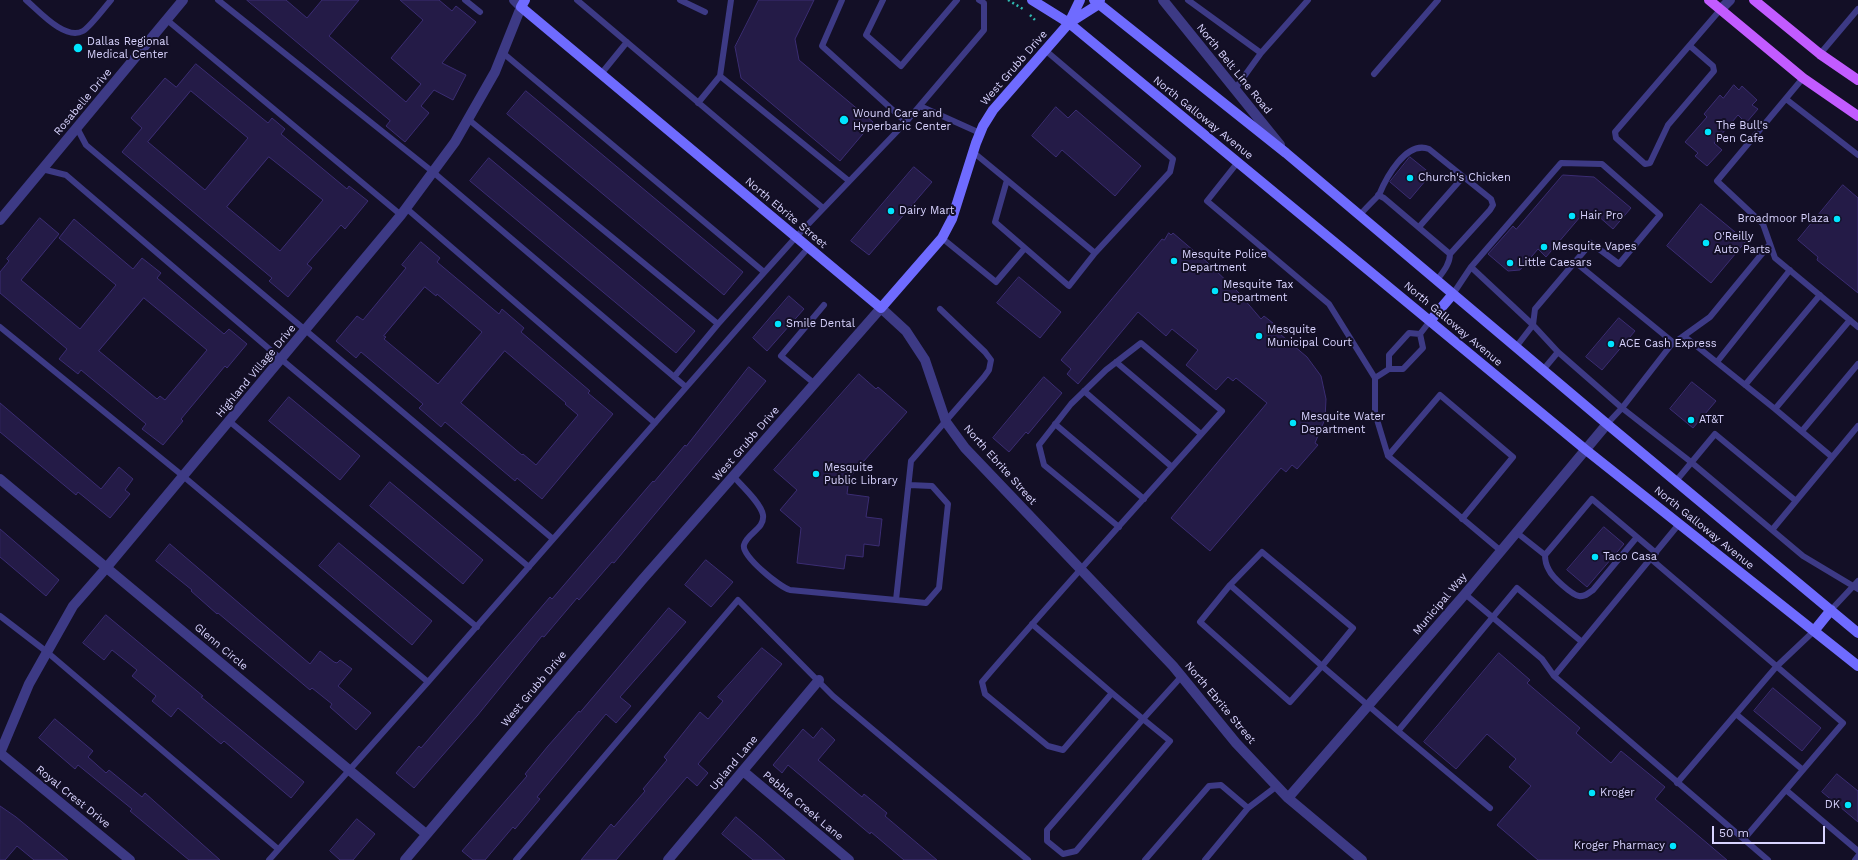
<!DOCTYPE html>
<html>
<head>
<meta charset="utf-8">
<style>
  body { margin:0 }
  #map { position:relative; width:1858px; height:860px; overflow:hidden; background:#130f26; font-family:"Work Sans",sans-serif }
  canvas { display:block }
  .scale { position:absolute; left:1712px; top:826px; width:113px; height:18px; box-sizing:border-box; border:2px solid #d9d4ff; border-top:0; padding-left:5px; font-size:12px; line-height:14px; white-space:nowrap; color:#d9d4ff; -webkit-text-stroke:3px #130f26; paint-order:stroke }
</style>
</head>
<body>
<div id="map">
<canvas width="1858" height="860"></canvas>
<div class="scale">50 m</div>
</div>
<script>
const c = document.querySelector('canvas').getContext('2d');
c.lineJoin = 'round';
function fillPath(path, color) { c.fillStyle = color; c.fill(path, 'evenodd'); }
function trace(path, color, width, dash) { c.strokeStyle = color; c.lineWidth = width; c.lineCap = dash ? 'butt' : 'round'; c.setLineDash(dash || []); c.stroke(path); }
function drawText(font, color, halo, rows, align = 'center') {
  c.font = font + ' "Work Sans",sans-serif'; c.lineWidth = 4; c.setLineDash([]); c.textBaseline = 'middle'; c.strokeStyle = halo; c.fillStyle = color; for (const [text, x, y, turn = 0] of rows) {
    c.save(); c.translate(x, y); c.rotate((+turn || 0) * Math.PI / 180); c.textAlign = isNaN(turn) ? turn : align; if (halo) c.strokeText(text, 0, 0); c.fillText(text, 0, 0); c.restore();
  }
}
const building = new Path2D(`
  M247,0H286L307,18L322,0H359L329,36L406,102L421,84L391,58L423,20L400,0H439L452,11L456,6L476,22L442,63L466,75L453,100L434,90L421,106L429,113L405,142L386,126L390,121Z
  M759,0H814L795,39L799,60L873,122L840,161L741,78L735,47Z
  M196,64L268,123L272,118L285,129L281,134L347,189L349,186L368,201L345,229L341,225L307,264L312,268L288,297L269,281L272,278L122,152L142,128L131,118L165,78L176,87ZM191,91L248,138L205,190L148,142ZM269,157L323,200L280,251L227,207Z
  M1734,85L1739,90L1742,86L1757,100L1752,105L1758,109L1746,123L1738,115L1714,143L1722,150L1707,166L1695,156L1698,153L1685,142L1707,117L1704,114L1720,95L1723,98Z
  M526,91L743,272L724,295L507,114Z
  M1056,107L1068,118L1076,110L1141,166L1115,196L1062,150L1056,157L1032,136Z
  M1410,157L1431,174L1410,199L1390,182Z
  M489,158L695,331L676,353L470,181Z
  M914,167L932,182L869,255L851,241Z
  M1563,175L1594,177L1631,208L1613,229L1597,215L1580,217L1546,257L1538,249L1520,270L1508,271L1488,254L1513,226L1516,229Z
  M1843,185L1858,198V293L1817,260L1818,257L1798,240Z
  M1701,204L1746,241L1711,283L1667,246Z
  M40,218L59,234L21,280L80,329L116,285L59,238L74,219L133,269L142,258L161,273L157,278L224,334L229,329L247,344L227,368L225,366L181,419L183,421L163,445L142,429L146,424L81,370L78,374L59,359L67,349L0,293V272L9,261L7,259ZM144,298L207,350L165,400L160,396L157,399L99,351Z
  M1169,233L1171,235L1173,233L1208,263L1238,292L1261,319L1264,316L1283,331L1280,334L1307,357L1321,376L1326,399L1325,419L1315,443L1318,445L1297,469L1292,465L1286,472L1281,468L1210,551L1171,518L1267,403L1236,378L1233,381L1228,377L1216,390L1186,365L1198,350L1172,329L1166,336L1138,312L1078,384L1067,374L1071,369L1061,360L1162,239L1164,240Z
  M421,242L440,258L437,262L499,314L502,309L524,328L521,332L590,391L588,393L613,414L542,499L517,478L515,481L445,422L441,427L419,408L423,404L361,352L356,358L336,341L357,316L363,320L406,268L402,265ZM425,287L436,296L437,294L482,332L438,384L384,339L386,337L384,336ZM505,351L566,403L565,404L578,415L536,465L523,454L522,455L461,403Z
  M1019,277L1061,312L1040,338L997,303Z
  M789,296L804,309L767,351L753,338Z
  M1619,318L1635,331L1602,370L1586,357Z
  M749,367L766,381L614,563L612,562L579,600L577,598L544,637L542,636L477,716L414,788L396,773L419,746L421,748L550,597L552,599L653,481L654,482L685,445L686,446Z
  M859,374L876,389L878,387L907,412L849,478L847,494L869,497L866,517L882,519L879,546L864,544L863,557L846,555L844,569L797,563L801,528L780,510L797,490L774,470Z
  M1044,377L1062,393L1028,434L1026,432L1009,452L993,438Z
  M1692,382L1716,401L1693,428L1670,409Z
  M289,397L360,456L340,480L269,421Z
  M0,403L101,489L119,467L133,479L125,490L130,494L110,518L78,492L76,495L0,432Z
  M390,482L483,560L463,584L370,506Z
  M1604,527L1624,544L1587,587L1567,570Z
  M0,529L59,580L46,596L0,557Z
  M339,543L432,621L412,645L319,566Z
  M170,544L310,664L320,651L334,662L337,663L340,660L352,669L338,686L371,713L356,730L330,707L332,704L312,688L310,690L297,679L218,613L217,614L191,591L192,590L156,561Z
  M706,560L733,582L711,607L685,585Z
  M669,608L686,622L620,697L631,706L616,723L606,714L537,797L540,799L515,829L513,827L485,860H473L462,851L527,776L525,774L548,746L579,711L580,712Z
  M106,615L203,696L201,697L304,782L291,798L224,741L221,744L178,708L171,717L152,701L156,696L132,676L137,670L112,650L104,660L83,643Z
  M762,648L782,664L698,764L708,773L697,786L687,777L616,860H581L611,824L614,827L645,791L643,789L667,760L664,757L700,712L708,719L723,701L718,697Z
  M1499,653L1530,680L1527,683L1580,728L1576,733L1611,763L1621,751L1665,787L1655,799L1727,860H1538L1497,825L1531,786L1509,767L1516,759L1487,734L1456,769L1424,742Z
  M1773,688L1821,728L1802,751L1754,711Z
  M55,719L93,751L88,757L106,773L109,770L142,797L145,793L220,860H189L130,811L132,809L78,765L75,769L39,738Z
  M822,728L835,740L818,760L862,797L864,794L887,813L885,816L937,860H904L871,832L870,834L788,765L782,773L773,765L803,729L813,738Z
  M1837,774L1858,791V822L1822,792Z
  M0,806L16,817L68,860H34L17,846L5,860H0Z
  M736,817L763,840L785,860H753L722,834Z
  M357,819L375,834L353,860H340L330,851Z`);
fillPath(building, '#241b47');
trace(building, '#3b2d73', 1);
trace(new Path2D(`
  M1008,0L1023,9
  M1030,15L1037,22`), '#2fb8b0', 2.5, [2, 3]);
trace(new Path2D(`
  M26,0C39,11 65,41 83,31C90,27 105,7 111,0
  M218,0L433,172L686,387
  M465,0L480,12
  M577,0L823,208
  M680,0L705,12
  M842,0L822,46L906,122L984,30V3L979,0
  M883,0L866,35L901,66L957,0
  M1188,0L1261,53L1235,89
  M167,20L401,215
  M1690,46L1713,66L1714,71L1668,125L1650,163L1645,164L1616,138L1615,132L1720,10
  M1045,50L1173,159L1170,172L1095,253
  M503,53L764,272
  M1261,53L1308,0
  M1820,54L1858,9
  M601,74L627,42
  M1374,74L1438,0
  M720,76L849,181
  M1803,78L1717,181L1763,224L1775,258L1858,327
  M1786,99L1858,155
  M698,103L720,76L731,0
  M920,106L980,133
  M468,119L718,324L674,377
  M77,128L86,145L553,539
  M1238,162L1207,201L1329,304L1375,378V413L1388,456L1501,551
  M42,169L66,175L281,359L529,567
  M1007,180L1095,253L1069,286L1025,248
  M1378,195L1384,198L1450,254
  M406,208L655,423
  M1360,215C1363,211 1378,196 1379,195C1386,178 1406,140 1429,149L1491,199L1493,205L1490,210L1450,254C1450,264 1443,272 1437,280
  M1419,227L1463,177
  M942,238L996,282L1025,248L995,222L1007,180L973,152
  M1575,262L1674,343
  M1471,267L1561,163L1602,164L1660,215L1619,264L1591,243L1535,309L1533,325L1516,347
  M1453,294L1471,267L1533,325L1558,352L1622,408L1691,462L1803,556L1858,589
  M718,324L796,237L906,122
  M0,327L183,476L428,682
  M1409,333L1420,334L1423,348L1403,369H1389V355Z
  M1420,334L1430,321
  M1684,336L1775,409L1850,320
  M1116,362L1201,434
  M1717,362L1790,270
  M1543,370L1558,352
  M1375,378L1389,369
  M815,384L781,356L824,305
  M1745,385L1820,295
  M1084,391L1172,467
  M1775,409L1832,457
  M229,421L477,627
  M1055,424L1144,499
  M1607,424L1622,408L1671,345L1710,317L1770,244
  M1802,431L1858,364
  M1388,456L1440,395L1513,457L1462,519
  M733,476C741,485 761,503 763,515C765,529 747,533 744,545C741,556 780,587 790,590L896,600L911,461L984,377L989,370L991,360L985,352L940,309
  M1676,481L1715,434L1796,501
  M1772,530L1858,426
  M1516,532L1545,555L1592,499L1656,553
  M1545,555C1545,560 1546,565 1549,570C1552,577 1572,595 1579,596C1585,597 1589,593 1593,590L1637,537
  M1651,559L1843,723L1744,839
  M1230,585L1322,666L1353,628L1262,552L1230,585L1200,622L1290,702L1322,666L1398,731L1517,588L1582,642
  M1465,594L1542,659L1554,676L1768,860
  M896,600L926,603L939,588L948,504L932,486L909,485
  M1831,610L1858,581
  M0,616L47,652L278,849
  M1032,624L1112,693L1063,750L1048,746L985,694L982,682C1061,590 1142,501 1222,411L1141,343L1106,370L1071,404L1039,445L1044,465L1119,527
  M1554,676L1679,524
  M1112,693L1143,719L1181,677
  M1736,714L1803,770
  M1143,719L1170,741L1076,851L1063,854L1047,841V830Z
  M1398,731L1490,808
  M1677,783L1776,667L1814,631
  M1786,790L1858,851
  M269,860L428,682L809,247
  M516,860L738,600L833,696L1028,860
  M1145,860L1209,786L1221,785L1248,808
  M1205,860L1248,808L1277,786
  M1855,860L1858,856`), '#3d3a85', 6);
trace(new Path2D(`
  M1163,0L1280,145
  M1720,10L1730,0
  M0,220L183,0
  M0,479L426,834
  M0,753L29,684L73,606L107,567L401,215L455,142L495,72L521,7L514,0
  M0,753L130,860
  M743,771L849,860
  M1288,798L1465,594L1607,424
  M405,860L642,580L881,308L906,331L925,360L946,422L965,448L1173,666L1236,743L1288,798L1362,860
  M668,860L819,680`), '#3d3a85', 10);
trace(new Path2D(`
  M525,0L521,7L881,308L942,238L952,219L976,143L983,126L993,110L1069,23L1099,4L1100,0
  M1032,0L1069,23L1586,450L1858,666
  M1094,0L1286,153L1607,424L1858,633
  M1069,23L1080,0
  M1430,321L1453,294
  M1814,631L1831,610`), '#6f6bff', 10);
trace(new Path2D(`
  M1709,0L1803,78L1858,116
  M1754,0L1820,54L1858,80`), '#c25bff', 10);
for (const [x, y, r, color] of [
  [78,48,5,"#00e5ff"],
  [844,120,5,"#00e5ff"],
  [1708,132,4,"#00e5ff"],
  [1410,178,4,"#00e5ff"],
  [891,211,4,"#00e5ff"],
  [1572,216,4,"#00e5ff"],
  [1837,219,4,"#00e5ff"],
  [1706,243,4,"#00e5ff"],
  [1544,247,4,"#00e5ff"],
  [1174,261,4,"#00e5ff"],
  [1510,263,4,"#00e5ff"],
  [1215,291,4,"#00e5ff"],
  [778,324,4,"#00e5ff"],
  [1259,336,4,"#00e5ff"],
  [1611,344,4,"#00e5ff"],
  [1691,420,4,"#00e5ff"],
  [1293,423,4,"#00e5ff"],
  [816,474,4,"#00e5ff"],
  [1595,557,4,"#00e5ff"],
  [1592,793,4,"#00e5ff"],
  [1848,805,4,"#00e5ff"],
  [1673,846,4,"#00e5ff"]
]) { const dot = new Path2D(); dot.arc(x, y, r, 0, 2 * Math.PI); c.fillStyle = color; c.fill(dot); trace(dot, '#130f26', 1.5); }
drawText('11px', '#d9d4ff', '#130f26', [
  ["Dallas Regional",87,42],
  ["Medical Center",87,55],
  ["Wound Care and",853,114],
  ["Hyperbaric Center",853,127],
  ["The Bull's",1716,126],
  ["Pen Cafe",1716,139],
  ["Church's Chicken",1418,178],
  ["Dairy Mart",899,211],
  ["Hair Pro",1580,216],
  ["Broadmoor Plaza",1829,219,"right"],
  ["O'Reilly",1714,237],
  ["Auto Parts",1714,250],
  ["Mesquite Vapes",1552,247],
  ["Mesquite Police",1182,255],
  ["Department",1182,268],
  ["Little Caesars",1518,263],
  ["Mesquite Tax",1223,285],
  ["Department",1223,298],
  ["Smile Dental",786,324],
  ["Mesquite",1267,330],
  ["Municipal Court",1267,343],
  ["ACE Cash Express",1619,344],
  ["Mesquite Water",1301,417],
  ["Department",1301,430],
  ["AT&T",1699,420],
  ["Mesquite",824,468],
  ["Public Library",824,481],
  ["Taco Casa",1603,557],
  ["Kroger",1600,793],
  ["DK",1840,805,"right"],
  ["Kroger Pharmacy",1665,846,"right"]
], 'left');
drawText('11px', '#d9d4ff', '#130f26', [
  ["West Grubb Drive",1014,68,-49],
  ["North Belt Line Road",1234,69,51],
  ["Rosabelle Drive",83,102,-50],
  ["North Galloway Avenue",1203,118,39],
  ["North Ebrite Street",786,213,40],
  ["North Galloway Avenue",1453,324,40],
  ["Highland Village Drive",256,371,-50],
  ["West Grubb Drive",746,444,-49],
  ["North Ebrite Street",1000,465,48],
  ["North Galloway Avenue",1704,528,39],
  ["Municipal Way",1440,604,-50],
  ["Glenn Circle",221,647,40],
  ["West Grubb Drive",534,689,-50],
  ["North Ebrite Street",1220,703,50],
  ["Upland Lane",734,763,-50],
  ["Royal Crest Drive",73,797,39],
  ["Pebble Creek Lane",803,806,40]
]);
</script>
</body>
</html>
